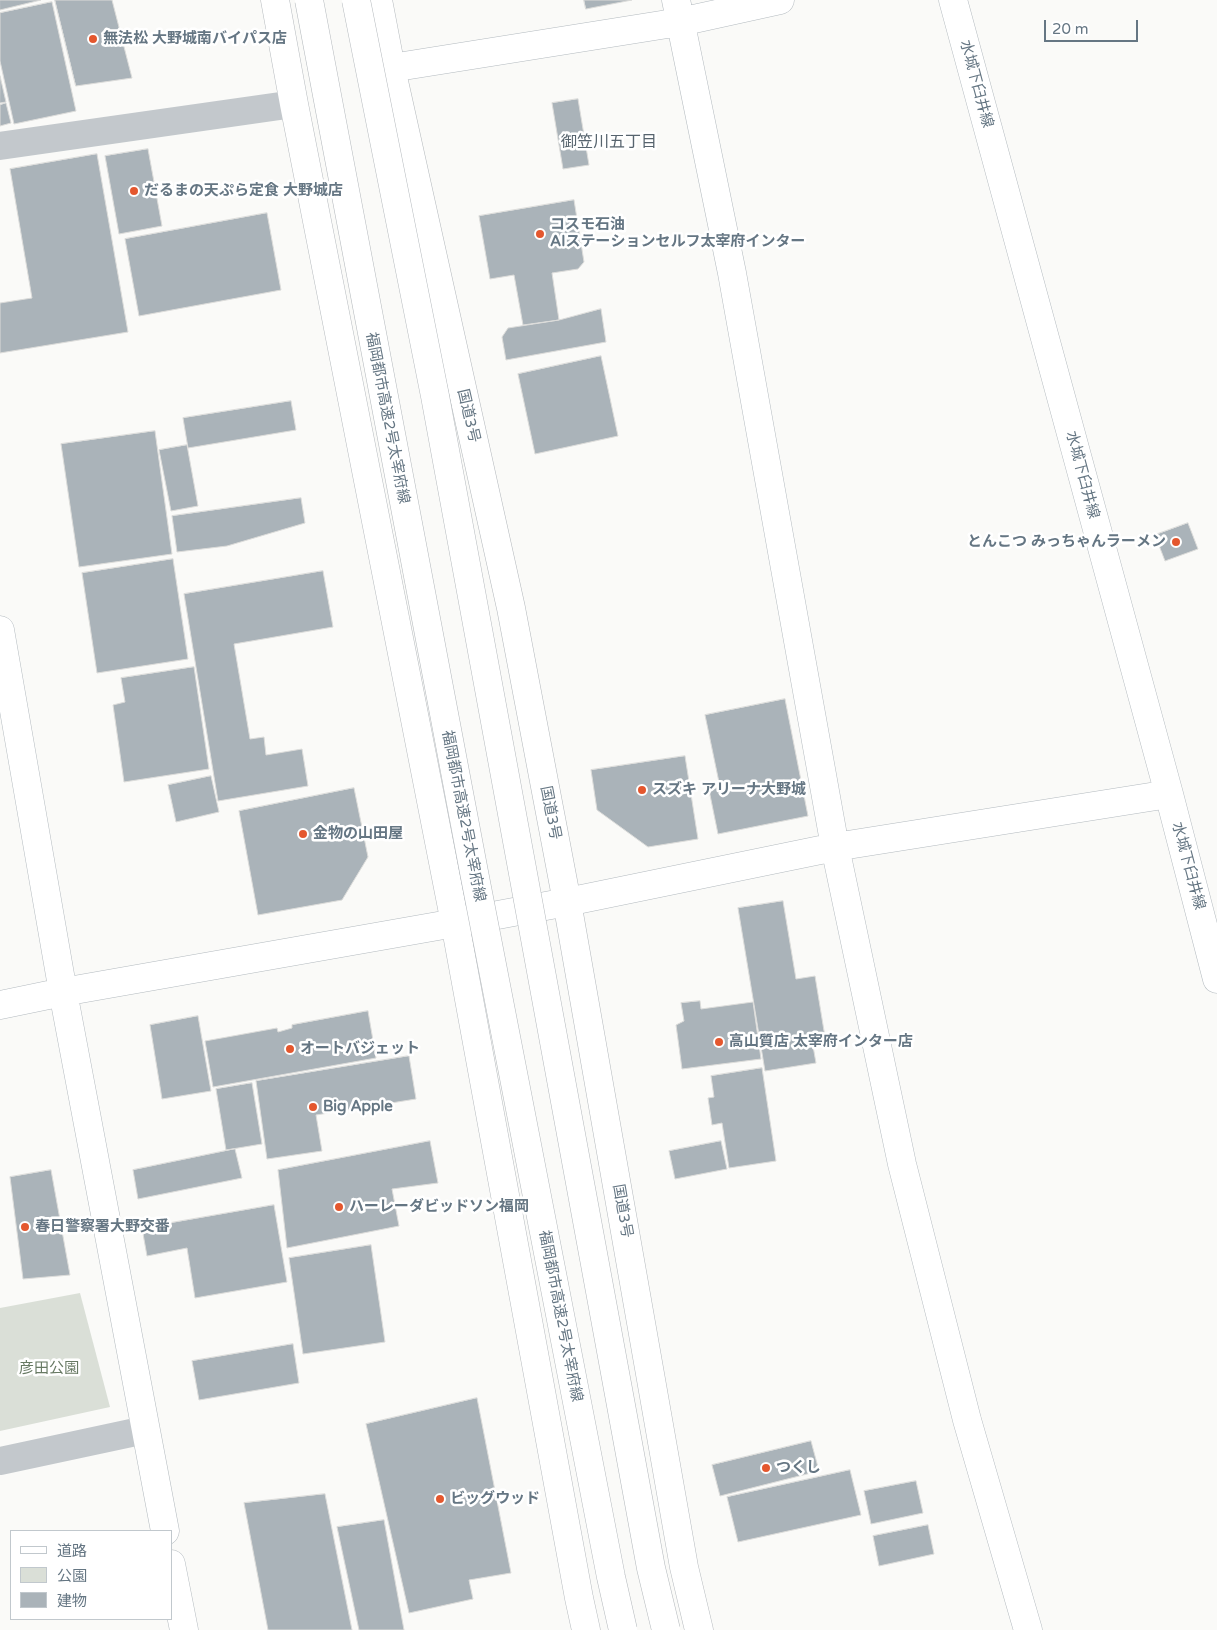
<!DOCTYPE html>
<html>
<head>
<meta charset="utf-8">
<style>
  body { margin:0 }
  #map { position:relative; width:1217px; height:1630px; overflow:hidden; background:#fafaf8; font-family:"Varela Round","Noto Sans JP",sans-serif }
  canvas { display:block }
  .legend { position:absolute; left:10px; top:1530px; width:162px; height:90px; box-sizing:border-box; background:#fff; border:1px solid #c1c8cd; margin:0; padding:6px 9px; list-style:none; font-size:15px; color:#657683 }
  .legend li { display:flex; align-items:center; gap:10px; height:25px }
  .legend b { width:25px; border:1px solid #c1c8cd }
  .scale { position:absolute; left:1044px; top:20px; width:94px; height:22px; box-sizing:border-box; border:2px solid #657683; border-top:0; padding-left:6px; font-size:15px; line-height:18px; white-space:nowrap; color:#657683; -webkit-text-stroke:4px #fff; paint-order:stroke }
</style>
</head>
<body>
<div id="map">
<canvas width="1217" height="1630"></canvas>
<ul class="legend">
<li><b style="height:6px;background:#fff"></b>道路</li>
<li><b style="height:14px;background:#dadfd7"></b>公園</li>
<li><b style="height:14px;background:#aab3b9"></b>建物</li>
</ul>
<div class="scale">20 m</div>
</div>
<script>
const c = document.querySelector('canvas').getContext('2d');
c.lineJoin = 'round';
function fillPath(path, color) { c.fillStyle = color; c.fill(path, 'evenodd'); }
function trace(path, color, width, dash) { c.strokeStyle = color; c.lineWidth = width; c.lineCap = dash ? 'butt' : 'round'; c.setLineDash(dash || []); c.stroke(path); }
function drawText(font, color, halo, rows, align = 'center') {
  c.font = font + ' "Varela Round","Noto Sans JP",sans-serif'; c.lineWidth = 5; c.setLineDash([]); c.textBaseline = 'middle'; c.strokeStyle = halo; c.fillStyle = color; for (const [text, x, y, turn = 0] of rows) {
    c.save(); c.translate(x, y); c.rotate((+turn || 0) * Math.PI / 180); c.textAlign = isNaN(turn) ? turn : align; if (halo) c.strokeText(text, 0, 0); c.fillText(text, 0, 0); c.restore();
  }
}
fillPath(new Path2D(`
  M80,1293L110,1407L0,1431V1308Z`), '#dadfd7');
const building = new Path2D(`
  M0,0H41L0,10Z
  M55,0H112L132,78L76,86Z
  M584,0H632L586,9Z
  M52,2L76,111L14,124L0,61V13Z
  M0,76L6,102L0,103Z
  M578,99L589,165L563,169L552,103Z
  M6,103L11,123L0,126V105Z
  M148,149L162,226L119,234L105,156Z
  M97,154L128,332L0,353V303L32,298L10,169Z
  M574,200L584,262L578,269L552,273L559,320L523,325L514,275L490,279L479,216Z
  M267,213L281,290L139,316L125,239Z
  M601,309L606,342L506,360L502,337L508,328L559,320Z
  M601,356L618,436L535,454L518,374Z
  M291,401L296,430L188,448L183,418Z
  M155,431L172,554L79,567L61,444Z
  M187,445L198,506L171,511L159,450Z
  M301,498L305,523L227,546L177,552L172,516Z
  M1188,523L1198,549L1165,561L1155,535Z
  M173,559L188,659L97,673L82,573Z
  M323,571L333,627L234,644L250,739L264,737L266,755L302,749L308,786L218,801L184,594Z
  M194,667L209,769L124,782L113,705L125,702L121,678Z
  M785,699L808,816L718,834L709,790L720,787L705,715Z
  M685,756L698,839L648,847L597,810L591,770Z
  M211,776L219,812L176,822L168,785Z
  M354,788L368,857L342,900L258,915L239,811Z
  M783,901L796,979L815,976L826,1043L813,1046L816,1063L765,1071L738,908Z
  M700,1001L701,1009L753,1002L761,1059L682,1069L676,1025L684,1021L681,1003Z
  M368,1011L376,1058L213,1087L205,1041L277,1028L278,1032L292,1028V1025Z
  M198,1016L211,1091L162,1099L150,1025Z
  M409,1056L416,1099L316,1115L322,1151L267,1159L256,1081Z
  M762,1068L776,1161L729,1168L722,1123L712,1125L708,1098L714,1097L711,1076Z
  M252,1083L262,1144L226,1150L216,1089Z
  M430,1141L438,1183L392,1189L399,1226L287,1248L278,1170Z
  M721,1141L727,1169L675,1179L669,1151Z
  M235,1149L242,1178L138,1199L133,1170Z
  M51,1170L70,1275L23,1279L10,1177Z
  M274,1205L287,1282L195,1298L187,1248L147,1256L142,1228Z
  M371,1245L385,1342L303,1354L289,1258Z
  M293,1344L299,1383L199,1400L192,1361Z
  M477,1398L511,1573L469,1580L473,1599L409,1613L366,1424Z
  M811,1441L819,1471L720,1496L712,1465Z
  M850,1470L861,1515L738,1542L727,1497Z
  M916,1481L923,1513L871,1524L864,1491Z
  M325,1494L352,1630H268L244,1503Z
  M384,1520L404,1630H359L337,1527Z
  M928,1525L934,1554L879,1566L873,1536Z`);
fillPath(building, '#aab3b9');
trace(building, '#dcdcda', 1);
const secondary = new Path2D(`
  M676,0L732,273L835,847L902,1164L967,1420L1028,1630
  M953,0L1169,794L1217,979
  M391,68L680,22L780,0
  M0,630L63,992L165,1531
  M0,1005L63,992L455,923L567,902L835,847L1169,794
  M171,1564L184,1630`);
const highway = new Path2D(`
  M275,0L294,104L455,923L579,1598L586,1630
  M378,0L391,68L511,608L567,902L684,1567L699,1630`);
trace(secondary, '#b3babf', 29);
trace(highway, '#b4b9bd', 29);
trace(new Path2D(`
  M0,146L294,104
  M0,1461L145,1430`), '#c3c8cc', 28);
trace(secondary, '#fff', 28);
trace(highway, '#fff', 28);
const highwayBridge = new Path2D(`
  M309,0L474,872L611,1577L623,1630
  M356,0L435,396L651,1568L666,1630`);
trace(highwayBridge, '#b4b9bd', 29, []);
trace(highwayBridge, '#fff', 28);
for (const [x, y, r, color] of [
  [93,39,5,"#e4572e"],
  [134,191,5,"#e4572e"],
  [540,234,5,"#e4572e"],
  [1176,542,5,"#e4572e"],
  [642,790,5,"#e4572e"],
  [303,834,5,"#e4572e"],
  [719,1042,5,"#e4572e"],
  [290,1049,5,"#e4572e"],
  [313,1107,5,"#e4572e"],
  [339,1207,5,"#e4572e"],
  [25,1227,5,"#e4572e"],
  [766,1468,5,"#e4572e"],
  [440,1499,5,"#e4572e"]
]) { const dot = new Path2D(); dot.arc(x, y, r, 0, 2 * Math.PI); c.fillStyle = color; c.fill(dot); trace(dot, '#fff', 2); }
drawText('bold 15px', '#657683', '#fff', [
  ["無法松 大野城南バイパス店",103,39],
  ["だるまの天ぷら定食 大野城店",144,191],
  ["コスモ石油",550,225],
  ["AIステーションセルフ太宰府インター",550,242],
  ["とんこつ みっちゃんラーメン",1166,542,"right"],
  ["スズキ アリーナ大野城",652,790],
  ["金物の山田屋",313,834],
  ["高山質店 太宰府インター店",729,1042],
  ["オートバジェット",300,1049],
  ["Big Apple",323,1107],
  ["ハーレーダビッドソン福岡",349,1207],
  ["春日警察署大野交番",35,1227],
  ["つくし",776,1468],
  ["ビッグウッド",450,1499]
], 'left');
drawText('15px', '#657683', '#fff', [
  ["水城下臼井線",976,84,75],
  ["国道3号",468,416,77],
  ["福岡都市高速2号太宰府線",387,418,79],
  ["水城下臼井線",1082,475,75],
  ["国道3号",550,813,79],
  ["福岡都市高速2号太宰府線",463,816,79],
  ["水城下臼井線",1188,866,75],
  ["国道3号",622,1211,80],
  ["福岡都市高速2号太宰府線",560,1316,79]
]);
drawText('15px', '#687a64', '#fff', [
  ["彦田公園",49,1369]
]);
drawText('16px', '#57646e', '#fff', [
  ["御笠川五丁目",609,143]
]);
</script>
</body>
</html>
